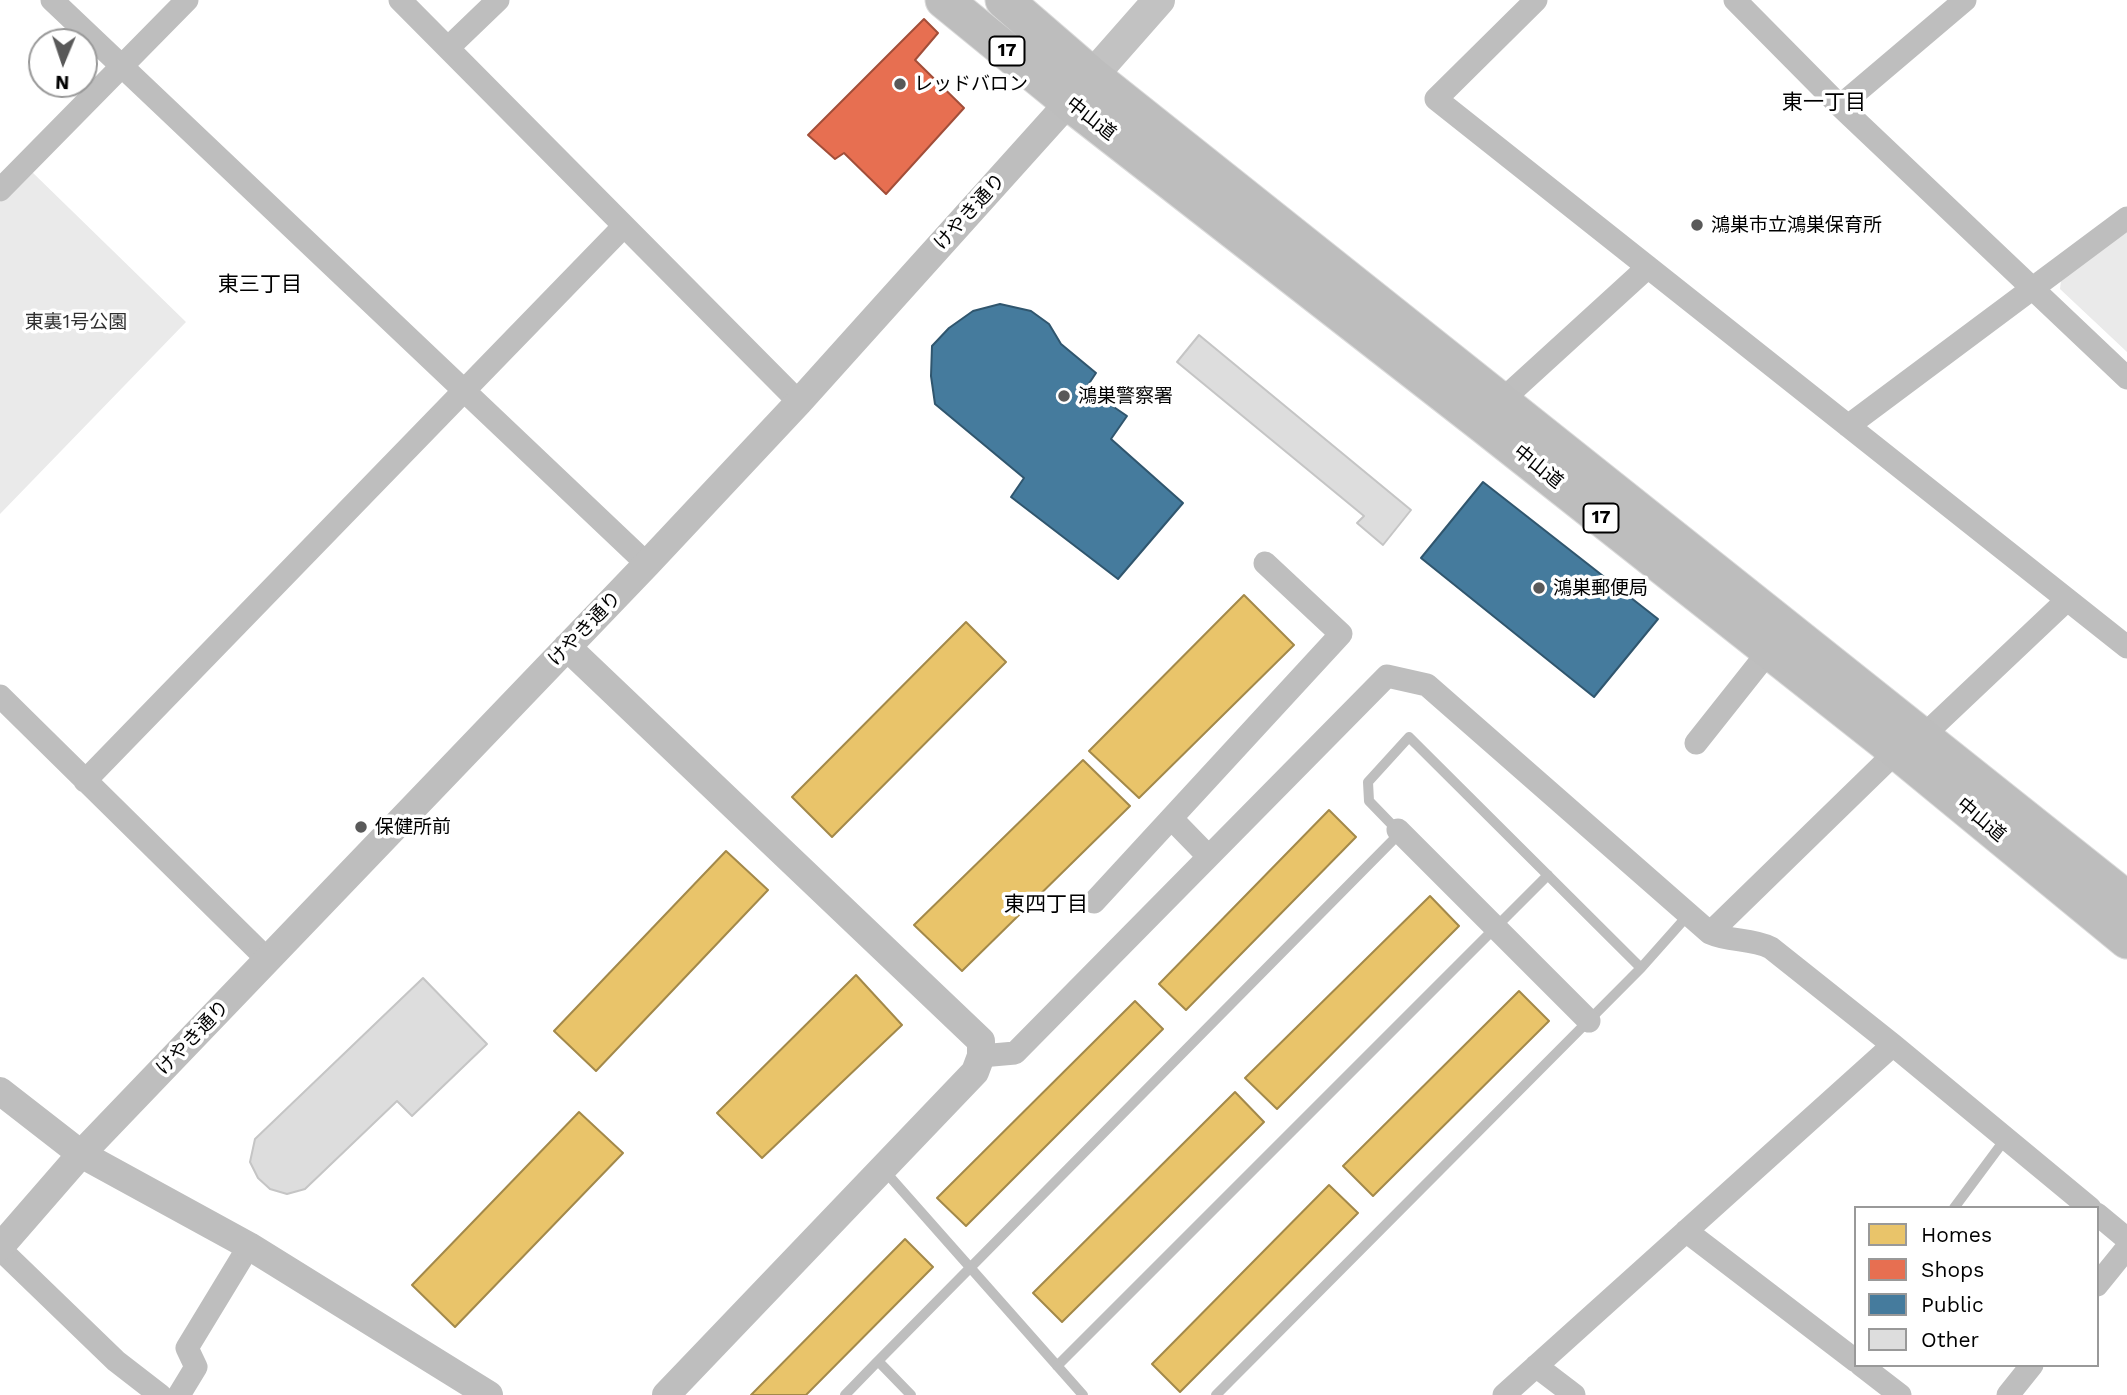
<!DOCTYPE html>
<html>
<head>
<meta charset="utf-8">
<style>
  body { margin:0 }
  #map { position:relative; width:2127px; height:1395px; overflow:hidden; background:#fff; font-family:"Work Sans",sans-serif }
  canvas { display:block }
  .legend { position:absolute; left:1854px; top:1206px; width:245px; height:161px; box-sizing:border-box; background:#fff; border:2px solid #999; margin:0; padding:9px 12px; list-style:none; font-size:21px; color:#000 }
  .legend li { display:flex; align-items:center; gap:14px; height:35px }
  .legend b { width:35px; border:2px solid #999 }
  .north { position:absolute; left:28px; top:28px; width:70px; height:70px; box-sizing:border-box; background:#fff; border:2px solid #999; border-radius:50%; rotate:182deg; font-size:19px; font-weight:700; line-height:28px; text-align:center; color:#000 }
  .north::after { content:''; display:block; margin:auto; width:24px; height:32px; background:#595959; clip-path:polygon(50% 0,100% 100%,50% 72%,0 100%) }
</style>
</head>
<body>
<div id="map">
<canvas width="2127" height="1395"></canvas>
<ul class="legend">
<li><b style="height:19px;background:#e9c46a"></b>Homes</li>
<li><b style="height:19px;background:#e76f51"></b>Shops</li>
<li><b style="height:19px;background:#457b9d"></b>Public</li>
<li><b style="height:19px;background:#ddd"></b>Other</li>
</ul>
<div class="north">N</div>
</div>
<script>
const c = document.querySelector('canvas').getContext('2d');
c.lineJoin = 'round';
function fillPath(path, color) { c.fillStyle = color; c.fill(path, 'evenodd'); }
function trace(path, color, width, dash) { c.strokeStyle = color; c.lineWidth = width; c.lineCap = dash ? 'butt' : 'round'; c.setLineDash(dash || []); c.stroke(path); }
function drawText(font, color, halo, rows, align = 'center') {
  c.font = font + ' "Work Sans","Noto Sans JP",sans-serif'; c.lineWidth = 7; c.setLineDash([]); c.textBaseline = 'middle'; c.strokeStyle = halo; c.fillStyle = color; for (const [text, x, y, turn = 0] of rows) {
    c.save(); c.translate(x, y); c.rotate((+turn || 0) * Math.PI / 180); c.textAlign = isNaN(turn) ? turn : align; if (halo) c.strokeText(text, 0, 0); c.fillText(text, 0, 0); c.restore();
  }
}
fillPath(new Path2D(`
  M30,170L186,322L0,514V202Z
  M2127,227V352L2060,289L2062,271Z`), '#eaeaea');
const homes = new Path2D(`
  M1244,595L1294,645L1139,798L1089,751Z
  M966,622L1006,662L832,837L792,797Z
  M1083,760L1130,806L962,971L914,925Z
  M1329,810L1356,837L1186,1010L1159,984Z
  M726,851L768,890L596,1071L554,1031Z
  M1430,896L1459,926L1277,1109L1245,1078Z
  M856,975L902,1025L762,1158L717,1113Z
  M1519,991L1549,1021L1373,1196L1343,1166Z
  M1135,1001L1163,1029L966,1226L937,1198Z
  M1235,1092L1264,1122L1062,1322L1033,1293Z
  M579,1112L623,1153L455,1327L412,1285Z
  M1329,1185L1358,1213L1180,1392L1152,1364Z
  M905,1239L933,1267L806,1395H751Z`);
fillPath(homes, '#e9c46a');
trace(homes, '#a3894a', 2);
const shops = new Path2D(`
  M924,19L938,33L915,60L964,108L886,194L844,153L835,159L808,135Z`);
fillPath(shops, '#e76f51');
trace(shops, '#a24e39', 2);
const public = new Path2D(`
  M1000,304L1031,311L1049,324L1061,344L1096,373L1086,388L1127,416L1111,439L1183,503L1118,579L1011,497L1024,478L935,404L931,376L932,346L949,328L973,311Z
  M1483,482L1658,619L1594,697L1421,558Z`);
fillPath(public, '#457b9d');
trace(public, '#30566e', 2);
const building = new Path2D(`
  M1199,335L1411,510L1383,545L1357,523L1364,516L1177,362Z
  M423,978L487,1044L412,1116L397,1101L305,1189L287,1194L270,1189L258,1178L250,1162L255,1139Z`);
fillPath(building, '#ddd');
trace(building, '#c5c5c5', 2);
const trunk = new Path2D(`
  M944,0L1069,102L1484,425L1897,751L2127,940
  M1004,0L1092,76L2127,900`);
trace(trunk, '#dbdbdb', 39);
trace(new Path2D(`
  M883,1169L1083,1395
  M1954,1208L2006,1138
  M1057,1366L1548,875
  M845,1395L878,1361
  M911,1395L878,1361L1400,833L1369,801L1368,782L1409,737L1641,968L1689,914
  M1216,1395L1641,968`), '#bebebe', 10);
trace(new Path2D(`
  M52,0L647,564
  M400,0L799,402
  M1536,0L1436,99L2127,647
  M1735,0L1840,106L2127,378
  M448,48L498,0
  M1840,106L1965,0
  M0,190L187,0
  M1500,402L1648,267
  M1848,426L2127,218
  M0,696L268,960
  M1922,737L2067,600
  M1696,743L1769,651
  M85,781L623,227
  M1172,819L1208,856
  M1398,830L1589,1021
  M1094,902L1341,634L1265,563
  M1710,933L1897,751
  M981,1056L1015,1053L1387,676L1427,685L1710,933C1730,942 1751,938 1771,948L1893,1045L2090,1208
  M2097,1214L2127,1239
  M1686,1231L1856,1361
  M0,1249L116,1361L160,1395
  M2097,1285L2127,1248
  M1861,1365L1900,1395
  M1536,1366L1574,1395
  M179,1395L196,1367L187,1348L249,1246
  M1504,1395L1893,1045
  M2008,1395L2032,1365`), '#bebebe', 23);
trace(new Path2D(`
  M567,647L981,1041V1056L975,1072L666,1395
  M0,1091L81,1154L249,1246L489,1395
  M0,1247L81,1154L647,564L799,402L1069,102`), '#bebebe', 28);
trace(new Path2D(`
  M1077,93L1159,0`), '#c2c2c2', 32);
trace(trunk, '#bdbdbd', 37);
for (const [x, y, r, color] of [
  [900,84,7,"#595959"],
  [1697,225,7,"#595959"],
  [1064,396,7,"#595959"],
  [1539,588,7,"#595959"],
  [361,827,7,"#595959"]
]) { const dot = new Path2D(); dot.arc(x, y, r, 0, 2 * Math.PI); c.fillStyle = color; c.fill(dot); trace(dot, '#fff', 2.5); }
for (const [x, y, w] of [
  [1007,51,35],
  [1601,518,35]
]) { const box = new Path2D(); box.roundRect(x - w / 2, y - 14.5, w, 29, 5); c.fillStyle = '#fff'; c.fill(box); trace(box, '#000', 2); }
drawText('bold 18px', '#000', null, [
  ["17",1007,51],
  ["17",1601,518]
]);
drawText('19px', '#000', '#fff', [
  ["レッドバロン",914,84],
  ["鴻巣市立鴻巣保育所",1711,225],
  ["鴻巣警察署",1078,396],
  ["鴻巣郵便局",1553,588],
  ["保健所前",375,827]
], 'left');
drawText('19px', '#000', '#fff', [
  ["中山道",1091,119,38],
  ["けやき通り",970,212,-48],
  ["中山道",1538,467,39],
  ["けやき通り",585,629,-46],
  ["中山道",1981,820,40],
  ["けやき通り",193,1038,-46]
]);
drawText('19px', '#303030', '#fff', [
  ["東裏1号公園",76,322]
]);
drawText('21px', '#000', '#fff', [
  ["東一丁目",1824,103],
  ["東三丁目",260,285],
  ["東四丁目",1046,905]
]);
</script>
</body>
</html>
